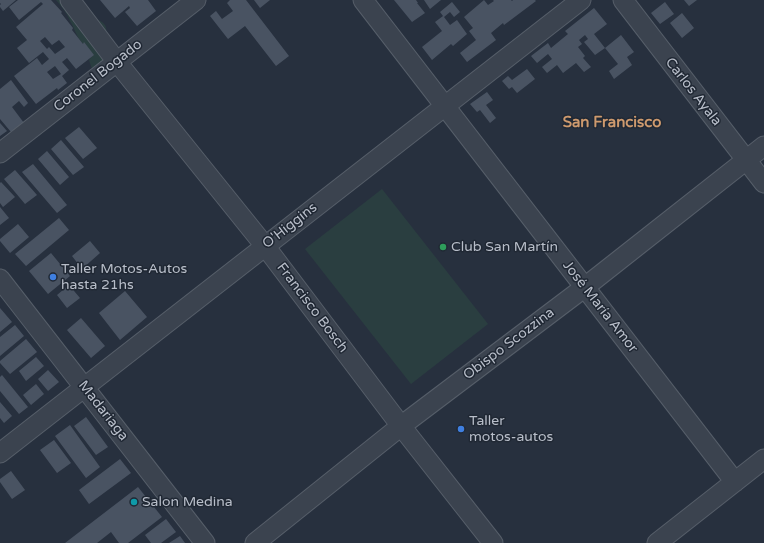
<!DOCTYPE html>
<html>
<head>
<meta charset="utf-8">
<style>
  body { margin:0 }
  canvas { display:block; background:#27303e }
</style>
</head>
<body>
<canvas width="764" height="543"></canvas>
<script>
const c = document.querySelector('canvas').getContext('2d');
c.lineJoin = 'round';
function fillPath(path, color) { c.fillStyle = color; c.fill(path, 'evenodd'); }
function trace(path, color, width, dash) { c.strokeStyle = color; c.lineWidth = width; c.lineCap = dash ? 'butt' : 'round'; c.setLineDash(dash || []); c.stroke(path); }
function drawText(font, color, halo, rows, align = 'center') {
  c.font = font + ' "Varela Round",sans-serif'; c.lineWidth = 3; c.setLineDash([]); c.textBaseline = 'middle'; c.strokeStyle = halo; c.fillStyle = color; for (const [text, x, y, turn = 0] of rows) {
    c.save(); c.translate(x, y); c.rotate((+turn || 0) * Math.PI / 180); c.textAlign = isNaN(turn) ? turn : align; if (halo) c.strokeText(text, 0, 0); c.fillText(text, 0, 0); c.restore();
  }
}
fillPath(new Path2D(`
  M56,0H73L95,23L98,20C114,26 102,40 102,52C102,55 103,58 104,61L92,69L89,60L92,56C91,49 87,48 83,44C76,36 75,29 70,21C67,13 62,7 56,0Z
  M382,189L488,324L411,384L305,249Z`), '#2a3e40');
fillPath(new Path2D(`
  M0,0H16L3,11L0,7V5L1,4L0,3Z
  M18,0H51L62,12L61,13L73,28L72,30L83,44L84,42L94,55L76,69L67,58L62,62L69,70L62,76L67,83L58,90L57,88L36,104L14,76L37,58L42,65L49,59L43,52L29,63L17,48L27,40L16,27L43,4L41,2L19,20L9,7ZM45,37L52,45L59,40L65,47L55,54L49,47L47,49L40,41ZM55,66L61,74L53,79L47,72Z
  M100,0H148L156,11L137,26L125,12L130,8L129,6L115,18Z
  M230,0H246L289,56L276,66L245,26L228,39L210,16L216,11L222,19L233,11L227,3Z
  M254,0H270L260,8Z
  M394,0H416L418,3H417L425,13L412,22Z
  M424,0H441L430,9Z
  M484,0L488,5L494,1L493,0H511L512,1L513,0H535L536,1L504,25L503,23L491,33L496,40L467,62L460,53L476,40L469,31L473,28L464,17Z
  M684,0H697L689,6Z
  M452,2L460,12L454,17L450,12L444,17L450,25L457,20L467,34L453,46L451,44L432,60L422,47L442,31L435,22L443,16L440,12Z
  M665,2L674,14L660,24L651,13Z
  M594,8L607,24L594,34L605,48L595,55L584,42L588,39L585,35L579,40L582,44L578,47L585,56L583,58L591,67L584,72L576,63L563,73L557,65L547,73L542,67L552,59L548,54L537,63L531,56L548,43L551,48L568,34L565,31Z
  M682,13L694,28L682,38L670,23Z
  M621,35L634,52L627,57L632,65L614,79L609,71L618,64L605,48Z
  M527,69L535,79L517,93L512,87L509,89L502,81L508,76L512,80Z
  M11,80L28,103L24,107L19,101L12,107L24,123L11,132L0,119V89Z
  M487,92L493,100L486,105L496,118L490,123L480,110L477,112L470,104Z
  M0,123L7,131L0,136Z
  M79,127L97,148L83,159L65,138Z
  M61,140L84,167L73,175L51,149Z
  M47,151L69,177L60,185L38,159Z
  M33,164L67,205L57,213L22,172Z
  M15,170L37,195L25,204L4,179Z
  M1,182L15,197L3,207L0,203V183Z
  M0,207L9,218L0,225Z
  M59,218L69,230L26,266L15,254Z
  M18,224L29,237L10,253L0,241V239Z
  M90,241L100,253L82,269L72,256Z
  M51,253L70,276L48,294L29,271Z
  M69,285L80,298L67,308L57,295Z
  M125,291L147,317L120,340L99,313Z
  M0,308L12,322L0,332Z
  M81,318L105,346L91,358L67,330Z
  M15,325L24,336L0,356V337Z
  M26,339L37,352L10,374L0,363V361Z
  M36,357L44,366L26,381L19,371Z
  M48,370L59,382L48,391L38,379Z
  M2,375L28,407L19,414L0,391V377Z
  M36,384L44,394L31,405L23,395Z
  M0,402L12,416L4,423L0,418Z
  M86,417L108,447L96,455L74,426Z
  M70,425L100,467L86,478L55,436Z
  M54,440L71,463L57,473L40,450Z
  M120,459L131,473L89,504L79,490Z
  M11,471L25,490L12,499L0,482V479Z
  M138,487L162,517L128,543H119L111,532L97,543H65Z
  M166,519L176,532L161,543H151L145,535Z
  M180,536L185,543H169Z`), '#495362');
const minor = new Path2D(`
  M70,0L117,62L265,246L401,426L493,543
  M363,0L735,482
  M623,0L764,183
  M0,153L196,0
  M0,279L205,543
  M0,453L581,0
  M255,543L401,426L585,287L764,146
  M657,543L764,459`);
trace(minor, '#565e69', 21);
trace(minor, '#3b434f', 19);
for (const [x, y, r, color] of [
  [443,247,4,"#2e9e5b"],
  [53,277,4,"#3f7fe0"],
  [461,429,4,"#3f7fe0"],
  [134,502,4,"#0f9aa8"]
]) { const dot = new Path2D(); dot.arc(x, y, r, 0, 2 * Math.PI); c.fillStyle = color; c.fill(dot); trace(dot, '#202834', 1.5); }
drawText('14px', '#b8bec9', '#202834', [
  ["Coronel Bogado",98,76,-38],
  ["Carlos Ayala",693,92,52],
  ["O'Higgins",290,226,-38],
  ["José María Amor",600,307,52],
  ["Francisco Bosch",312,308,53],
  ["Obispo Scozzina",509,344,-37],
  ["Madariaga",103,411,52]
]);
drawText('14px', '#b8bec9', '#202834', [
  ["Club San Martín",451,247],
  ["Taller Motos-Autos",61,269],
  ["hasta 21hs",61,285],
  ["Taller",469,421],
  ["motos-autos",469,437],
  ["Salon Medina",142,502]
], 'left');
drawText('bold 15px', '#ce9a6e', '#202834', [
  ["San Francisco",612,123]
]);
</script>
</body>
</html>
